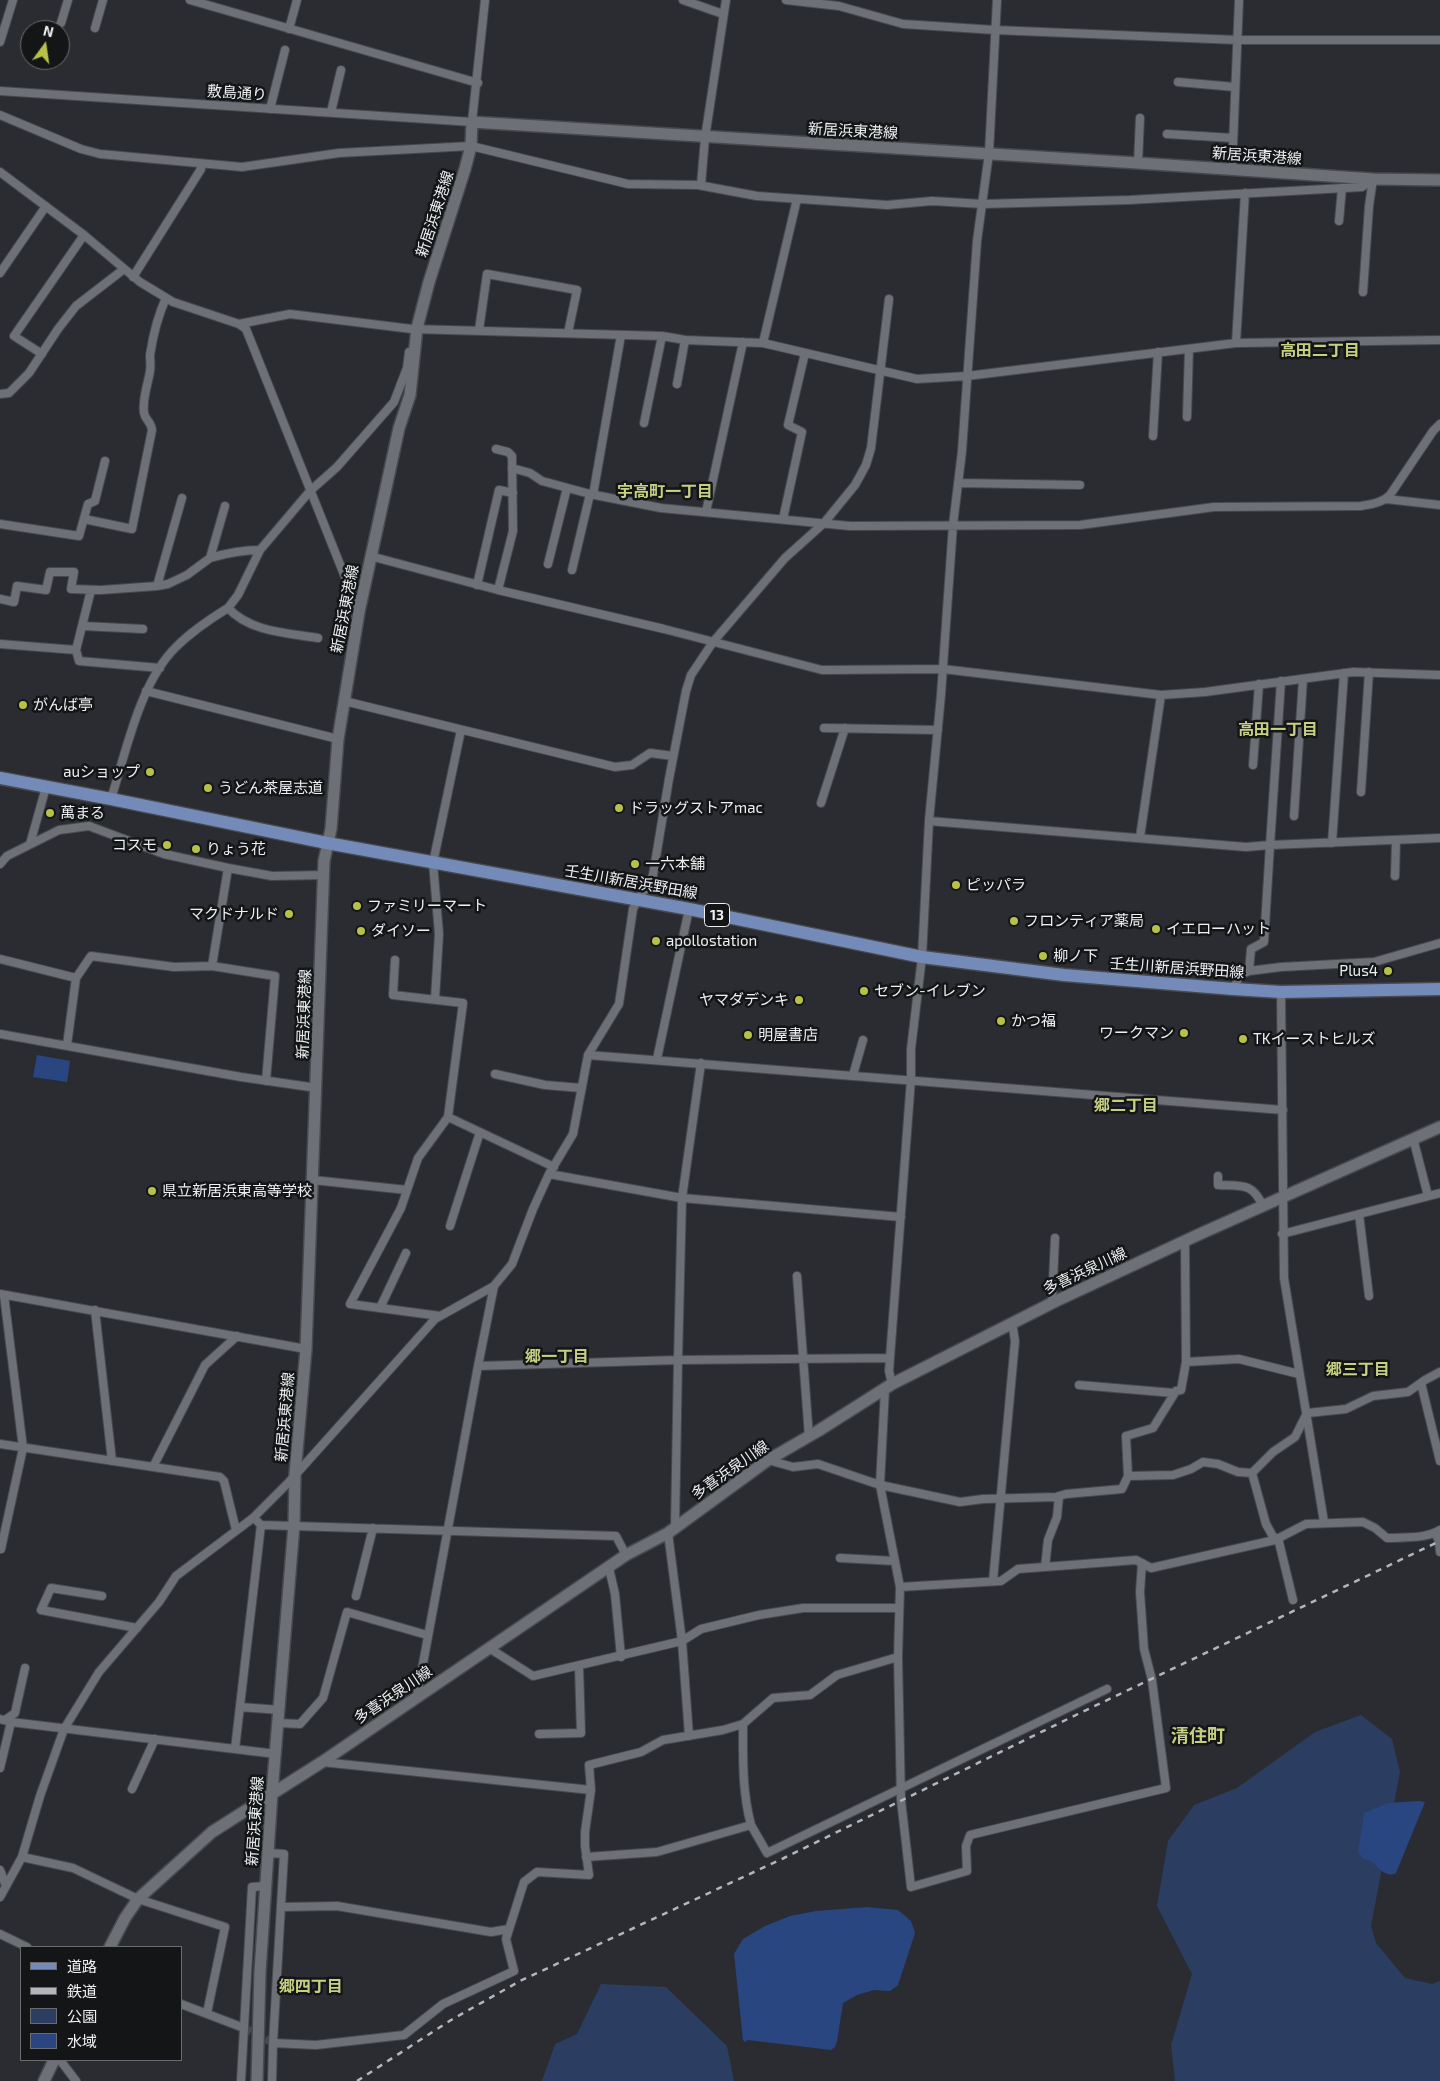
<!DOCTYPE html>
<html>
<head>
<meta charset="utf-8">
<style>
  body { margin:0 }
  #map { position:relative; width:1440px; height:2081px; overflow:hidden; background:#2a2c32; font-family:"Exo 2","Noto Sans JP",sans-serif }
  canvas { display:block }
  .legend { position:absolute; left:20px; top:1946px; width:162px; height:115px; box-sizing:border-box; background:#131517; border:1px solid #6a6c6f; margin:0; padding:6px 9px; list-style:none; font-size:15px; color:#edeff2 }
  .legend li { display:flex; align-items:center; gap:10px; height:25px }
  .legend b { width:25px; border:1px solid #6a6c6f }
  .north { position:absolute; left:20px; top:20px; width:50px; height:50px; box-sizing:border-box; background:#131517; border:1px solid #6a6c6f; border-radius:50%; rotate:14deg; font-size:14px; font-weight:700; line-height:20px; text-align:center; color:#edeff2 }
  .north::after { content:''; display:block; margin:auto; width:18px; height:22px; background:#b8c147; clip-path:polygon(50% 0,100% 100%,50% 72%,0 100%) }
</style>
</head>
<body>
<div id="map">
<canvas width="1440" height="2081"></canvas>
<ul class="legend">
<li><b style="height:6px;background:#748bb9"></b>道路</li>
<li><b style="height:6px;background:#b4b6ba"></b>鉄道</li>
<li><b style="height:14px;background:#2b3d61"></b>公園</li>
<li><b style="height:14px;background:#294680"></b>水域</li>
</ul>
<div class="north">N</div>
</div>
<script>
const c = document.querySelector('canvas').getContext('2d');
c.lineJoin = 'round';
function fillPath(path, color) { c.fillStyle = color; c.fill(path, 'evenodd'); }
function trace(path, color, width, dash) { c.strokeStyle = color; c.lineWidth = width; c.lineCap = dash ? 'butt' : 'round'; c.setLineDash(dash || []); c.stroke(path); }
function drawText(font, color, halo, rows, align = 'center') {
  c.font = font + ' "Exo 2","Noto Sans JP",sans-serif'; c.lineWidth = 5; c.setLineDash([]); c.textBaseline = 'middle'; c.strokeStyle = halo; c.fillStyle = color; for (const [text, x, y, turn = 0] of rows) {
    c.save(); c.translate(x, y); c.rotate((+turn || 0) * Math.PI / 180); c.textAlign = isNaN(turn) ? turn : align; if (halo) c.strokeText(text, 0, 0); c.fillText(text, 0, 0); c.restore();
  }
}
fillPath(new Path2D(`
  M1361,1715L1392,1739L1400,1772L1371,1926L1376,1943L1405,1978L1432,1984L1440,1981V2081H1175L1171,2045L1192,1974L1157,1906L1168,1841L1194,1805L1237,1788L1315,1732Z
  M601,1984L666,1987L727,2046L734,2081H542L555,2044L577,2034Z`), '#2b3d61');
fillPath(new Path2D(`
  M37,1055L70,1061L67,1082L33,1077Z
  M1419,1801L1425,1802L1396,1873C1382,1880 1377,1860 1364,1859L1358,1852L1364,1813L1388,1803Z
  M867,1907L898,1910L911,1921L915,1933L898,1985L890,1991L874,1990L857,1995L843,2003L837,2041L835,2047L831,2050L748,2040L745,2042L743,2040L734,1954L743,1939L765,1926L790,1916L816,1911Z`), '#294680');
trace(new Path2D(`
  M244,2028L273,2043`), '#47494f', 8, [8, 4]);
const minor = new Path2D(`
  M190,0L478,83
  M683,0L723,14
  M786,0L839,6L903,24L995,30L1237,40H1440
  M61,23L68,0
  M95,28L103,0
  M289,29L297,0
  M0,42L13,0
  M1178,82L1235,87
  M0,91L472,122L485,0
  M270,109L285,50
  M331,112L341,70
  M0,115L81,149L100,154L242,167L339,153L471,146L628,184L698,185L757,196L887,205L932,201L983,204L1129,200L1362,187L1373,179
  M1167,134L1233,138
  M1138,163L1140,118
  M1232,169L1239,0
  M0,172L84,235L140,282L173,302L239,324L246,329L359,612
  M701,185L705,138L726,0
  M1339,221L1342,188
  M0,273L46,206
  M133,277L201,169L200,164
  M1363,292L1369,206L1373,179
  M239,324L290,314L412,329L662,336L685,340L763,343L917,379L967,376L1236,343L1440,340
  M479,330L487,274L577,290L568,333
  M763,343L797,199
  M1236,343L1245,193
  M42,354L14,336L84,235
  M677,384L685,340
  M0,394L9,393L29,373L58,329L76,306L124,269
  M1187,417L1189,349
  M644,423L662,336
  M1153,436L1158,352
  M496,449L508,452L512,456L513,531L498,590
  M512,468L530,473L542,481L590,494L661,508L850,526L1080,525L1214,507L1361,506C1372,504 1382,503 1390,495L1433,431L1440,424
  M958,483L1080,485
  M593,495L621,335
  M1386,499L1440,505
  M225,506L210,558C227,553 242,550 260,550L310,491L337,467L394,402L407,368L409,352
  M706,512L743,342
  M84,519L132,529L152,430C151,421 145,420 144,413C142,398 148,385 150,371C151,366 150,360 150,355C153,336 158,315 166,298
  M783,519L802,432L788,425L805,353
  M0,524L79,536L88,504L95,501L105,461
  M260,550L238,595L228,608C250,632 287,633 318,638
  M370,556L498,590L664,629L822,670L943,669L1161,695L1205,692L1353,672L1440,675
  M548,564L567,488
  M572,570L590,494
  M477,585L499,490L513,493
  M157,586L182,498
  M0,599L14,602L17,586L46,590L50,572H74L71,589L101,590L157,586L168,584L187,575L210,558
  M83,626L143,629
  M0,644L76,650L91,590
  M76,650L79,661L160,668
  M1281,681L1270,845L1440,838
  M146,691L338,739
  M344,701L615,767L632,765L650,753L673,756
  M824,728L938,730
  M1253,765L1259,684
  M1361,792L1369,672
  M111,799C126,752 140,682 176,647C191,632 210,619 228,608
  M821,803L845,728
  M1294,816L1303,679
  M929,821L1246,847L1270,845L1264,942L1251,949L1249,971L1240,975L1233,989
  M1140,837L1161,695
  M1332,843L1344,673
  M30,844L46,787
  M0,864L7,856L59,830L89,826L164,854L228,868
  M1395,876L1396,840
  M0,959L76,978
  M395,960L393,995L463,1003L448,1117
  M1249,971L1281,967L1374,962L1440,943
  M1281,992L1284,1278L1324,1522
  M435,999L439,934L433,863L461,730
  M0,1034L241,1077L317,1088
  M67,1045L76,978L91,956L174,967L212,966
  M588,1055L1283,1110
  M657,1059L689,909
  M701,1063L682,1198L678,1360L890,1358
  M495,1074L545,1085L581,1088
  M853,1075L863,1040
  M266,1081L275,976L212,966L228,868L272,876L325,875
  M1413,1138L1428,1196
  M549,1174L682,1198L901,1217
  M1218,1176V1185C1242,1186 1252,1182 1263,1206
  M313,1180L407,1190
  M1359,1214L1369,1296
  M450,1226L480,1132
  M1282,1234L1440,1193
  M1185,1241L1186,1362
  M797,1276L809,1437
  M494,1286L478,1366L678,1360L675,1527
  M0,1294L306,1349
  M1052,1303L1055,1238
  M380,1308L406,1253
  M95,1310L112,1461
  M440,1316L350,1304L401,1208L418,1158L448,1117L554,1167
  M1299,1374L1239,1359L1186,1362L1181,1390L1176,1391L1153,1428L1126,1436L1128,1476L1173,1475L1191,1469L1203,1462L1218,1464L1238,1472L1252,1473L1273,1452L1295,1437L1306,1415L1308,1413L1346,1409L1373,1396L1408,1392L1425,1380L1440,1372
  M1421,1383L1440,1461
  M892,1384L889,1371L911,1079V1049L922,957L929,821L941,695L953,525L962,451L977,241L989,153L997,0
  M1079,1385L1174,1393
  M885,1389L880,1485L900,1587L1001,1581L1018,1569L1136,1560L1151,1568L1275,1540L1306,1524L1363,1522L1375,1528L1387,1538C1404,1537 1425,1539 1440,1530
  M0,1444L220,1477L224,1481L236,1530
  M768,1460L793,1467L818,1464L880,1485L960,1502L983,1499L1056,1497L1066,1494L1122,1489L1128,1476
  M153,1467L205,1365L237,1336
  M1252,1473L1266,1524L1275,1540
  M261,1525L616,1536L626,1555
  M668,1533L682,1641L689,1736
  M1435,1533L1439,1541L1440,1552
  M1278,1538L1293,1600
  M1,1549L23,1448L4,1295
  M840,1558L895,1561
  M1045,1567L1048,1540L1057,1517L1059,1496
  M609,1568L615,1594L621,1657
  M993,1581L1015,1341L1012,1322
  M102,1596L51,1588L41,1610L137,1628
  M356,1596L373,1528
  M489,1648L533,1676L682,1641L701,1629L759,1615L803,1608H898
  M898,1657L901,1800L911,1887L967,1871L966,1846L970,1835L1166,1788L1152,1680L1144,1649L1140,1592L1142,1563
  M417,1696L478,1366
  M240,1707L280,1710
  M0,1719L11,1722L276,1754
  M5,1720L15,1713L25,1668
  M278,1723L300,1724L323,1698L347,1612L427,1635
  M743,1724C743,1759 742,1791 751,1825
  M539,1734L581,1733L579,1667
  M235,1749L261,1525L257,1521
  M322,1762L591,1790
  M0,1768L11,1722
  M132,1789L155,1739
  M268,1853L284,1854L273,2043L272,2081
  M586,1857L657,1852L751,1825L767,1853L1107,1689
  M0,1870L6,1886
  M0,1897L22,1857
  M282,1907L337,1906L491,1932L509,1929
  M0,1934L27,1947
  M181,2004L244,2028
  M207,2013L225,1927L138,1899L73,1868L22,1857L40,1796L64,1729L99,1672L159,1602L176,1576L253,1518L289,1482L435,1319L494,1286L512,1264L533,1209L549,1174L573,1134L588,1055L619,1004L633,909C638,897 648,888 653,875L669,779L686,691L691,675L713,642L785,558L824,523L855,485L866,465L871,448L889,299
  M273,2043L316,2045L404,2035L443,2004L514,1971L506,1939L524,1882L537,1872L589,1875L585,1846V1832L591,1790L589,1765L641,1752L663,1740L723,1730L743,1724L773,1698L810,1695L837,1675L898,1657L900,1587
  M60,2060L76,2081
  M241,2081L252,1887L266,1886`);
const secondary = new Path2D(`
  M110,1947L125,1918L138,1899L212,1832L322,1762L626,1555L668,1533L768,1460L818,1431L892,1384L1056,1301L1202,1233L1440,1127
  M44,2081L54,2060
  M257,2081L260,1972L272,1793L294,1525L295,1474L306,1349L324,861L331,829L338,739L359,612L399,428L410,395L417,328L429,282L465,169L471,146L472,122L1138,163L1373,179L1440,180`);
const primary = new Path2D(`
  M0,778L111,799L327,843L689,909L922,957L1064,975L1233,989L1281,992L1440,989`);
trace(minor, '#47494d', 10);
trace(secondary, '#47494d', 14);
trace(primary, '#47494d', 15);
trace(minor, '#6d7076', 8);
trace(secondary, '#6d7076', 11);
trace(primary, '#748bb9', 12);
trace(new Path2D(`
  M357,2081L451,2020L520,1981L784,1858L1078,1714L1440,1541`), '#b4b6ba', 2.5, [6, 6]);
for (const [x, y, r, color] of [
  [23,705,5,"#b8c147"],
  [150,772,5,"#b8c147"],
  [208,788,5,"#b8c147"],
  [619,808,5,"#b8c147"],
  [50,813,5,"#b8c147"],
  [167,845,5,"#b8c147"],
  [196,849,5,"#b8c147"],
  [635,864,5,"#b8c147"],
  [956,885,5,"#b8c147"],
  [357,906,5,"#b8c147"],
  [289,914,5,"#b8c147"],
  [1014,921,5,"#b8c147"],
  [1156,929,5,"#b8c147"],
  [361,931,5,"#b8c147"],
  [656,941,5,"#b8c147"],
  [1043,956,5,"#b8c147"],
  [1388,971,5,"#b8c147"],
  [864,991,5,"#b8c147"],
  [799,1000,5,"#b8c147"],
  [1001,1021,5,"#b8c147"],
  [1184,1033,5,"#b8c147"],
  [748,1035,5,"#b8c147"],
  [1243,1039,5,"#b8c147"],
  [152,1191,5,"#b8c147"]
]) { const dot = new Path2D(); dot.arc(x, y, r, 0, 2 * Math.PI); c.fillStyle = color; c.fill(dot); trace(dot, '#131517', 2); }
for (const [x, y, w] of [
  [717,915,25]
]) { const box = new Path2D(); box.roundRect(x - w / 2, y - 11.5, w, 23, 4); c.fillStyle = '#131517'; c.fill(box); trace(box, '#edeff2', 1); }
drawText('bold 14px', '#edeff2', null, [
  ["13",717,915]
]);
drawText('15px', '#edeff2', '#131517', [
  ["敷島通り",237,93,4],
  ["新居浜東港線",853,131,3],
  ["新居浜東港線",1257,156,4],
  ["新居浜東港線",435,214,-72],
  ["新居浜東港線",345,609,-79],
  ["壬生川新居浜野田線",631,882,10],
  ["壬生川新居浜野田線",1177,968,4],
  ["新居浜東港線",304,1014,-88],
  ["多喜浜泉川線",1085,1271,-25],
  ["新居浜東港線",285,1417,-85],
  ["多喜浜泉川線",730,1470,-35],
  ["多喜浜泉川線",393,1695,-34],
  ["新居浜東港線",255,1821,-86]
]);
drawText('15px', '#edeff2', '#131517', [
  ["がんば亭",33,705],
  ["auショップ",140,772,"right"],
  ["うどん茶屋志道",218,788],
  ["ドラッグストアmac",629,808],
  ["萬まる",60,813],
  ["コスモ",157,845,"right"],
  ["りょう花",206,849],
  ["一六本舗",645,864],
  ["ピッパラ",966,885],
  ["ファミリーマート",367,906],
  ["マクドナルド",279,914,"right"],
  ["フロンティア薬局",1024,921],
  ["イエローハット",1166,929],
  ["ダイソー",371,931],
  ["apollostation",666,941],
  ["柳ノ下",1053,956],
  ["Plus4",1378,971,"right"],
  ["セブン-イレブン",874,991],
  ["ヤマダデンキ",789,1000,"right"],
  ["かつ福",1011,1021],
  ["ワークマン",1174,1033,"right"],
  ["明屋書店",758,1035],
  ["TKイーストヒルズ",1253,1039],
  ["県立新居浜東高等学校",162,1191]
], 'left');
drawText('bold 16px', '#c7cf82', '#131517', [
  ["高田二丁目",1320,351],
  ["宇高町一丁目",665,492],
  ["高田一丁目",1278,730],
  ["郷二丁目",1126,1106],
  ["郷一丁目",557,1357],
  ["郷三丁目",1358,1370],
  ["郷四丁目",311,1987]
]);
drawText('bold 18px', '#c7cf82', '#131517', [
  ["清住町",1198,1736]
]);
</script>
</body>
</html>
